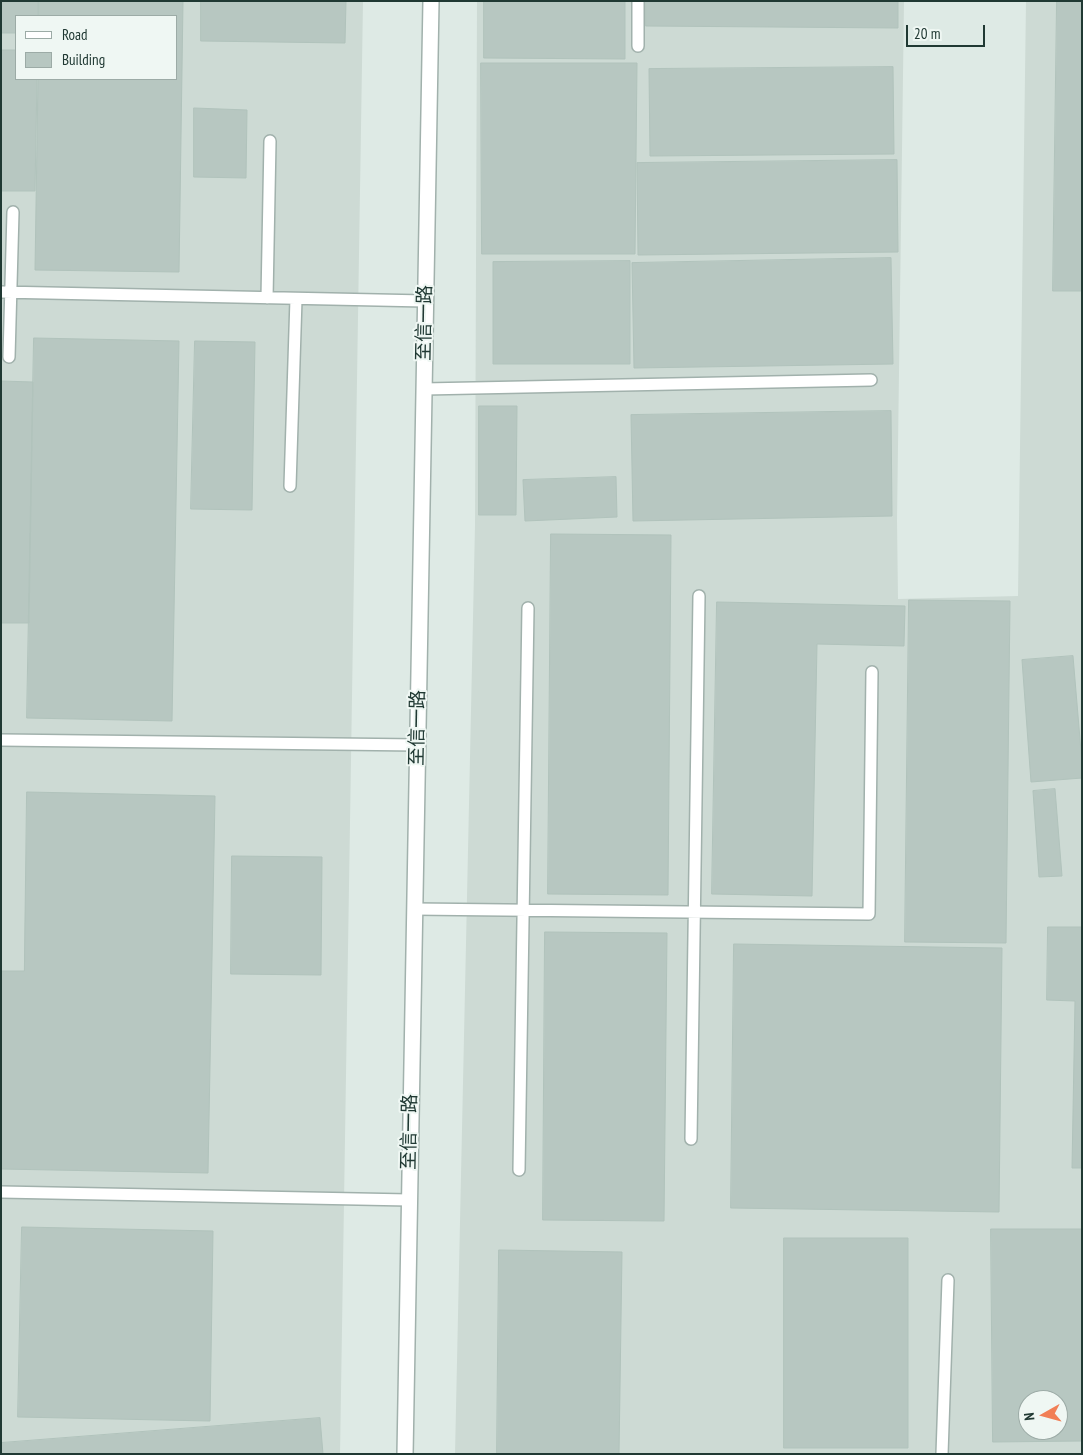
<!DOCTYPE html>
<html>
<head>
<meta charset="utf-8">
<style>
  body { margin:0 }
  #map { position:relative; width:1083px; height:1455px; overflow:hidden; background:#deeae5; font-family:"PT Sans Narrow",sans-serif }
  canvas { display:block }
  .frame { position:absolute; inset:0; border:2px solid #203933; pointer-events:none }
  .legend { position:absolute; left:15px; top:15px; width:162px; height:65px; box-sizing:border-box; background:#eff7f3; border:1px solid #9caba6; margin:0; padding:6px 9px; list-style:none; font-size:15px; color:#203933 }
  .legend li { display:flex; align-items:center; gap:10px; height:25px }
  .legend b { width:25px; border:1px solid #9caba6 }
  .north { position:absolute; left:1018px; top:1390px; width:50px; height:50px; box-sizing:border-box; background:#eff7f3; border:1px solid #9caba6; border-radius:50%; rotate:263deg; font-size:14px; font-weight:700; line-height:20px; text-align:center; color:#203933 }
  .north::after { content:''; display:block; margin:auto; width:18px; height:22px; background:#f17f56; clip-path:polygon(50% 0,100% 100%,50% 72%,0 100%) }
  .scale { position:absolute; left:906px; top:25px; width:79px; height:22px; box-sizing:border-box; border:2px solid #203933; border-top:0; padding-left:6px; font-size:15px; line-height:18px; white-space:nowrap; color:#203933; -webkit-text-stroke:4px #eff7f3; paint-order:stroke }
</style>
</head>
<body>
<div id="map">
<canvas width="1083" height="1455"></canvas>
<div class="frame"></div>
<ul class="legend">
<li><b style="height:6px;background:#fff"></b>Road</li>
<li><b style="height:14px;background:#b7c7c1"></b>Building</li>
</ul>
<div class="north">N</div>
<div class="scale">20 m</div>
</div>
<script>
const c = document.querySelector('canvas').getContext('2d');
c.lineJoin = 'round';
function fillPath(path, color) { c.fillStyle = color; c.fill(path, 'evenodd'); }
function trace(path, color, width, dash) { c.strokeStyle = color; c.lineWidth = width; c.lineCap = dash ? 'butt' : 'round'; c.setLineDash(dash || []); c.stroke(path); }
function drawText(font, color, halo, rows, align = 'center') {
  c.font = font + ' "PT Sans Narrow","Noto Sans SC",sans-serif'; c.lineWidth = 4; c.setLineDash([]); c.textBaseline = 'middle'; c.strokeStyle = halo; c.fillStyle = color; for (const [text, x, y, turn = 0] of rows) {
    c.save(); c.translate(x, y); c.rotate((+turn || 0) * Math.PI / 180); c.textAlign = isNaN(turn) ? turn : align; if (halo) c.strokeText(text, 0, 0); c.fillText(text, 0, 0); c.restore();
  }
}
fillPath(new Path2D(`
  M1,1H363L340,1454H1ZM16,16H176V79H16Z
  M477,1H904L897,520L898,599L1018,596L1026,1H1082V1454H455L475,525ZM1028,1400H1058V1430H1028Z`), '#cddad4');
const building = new Path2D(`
  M1,1H38V16H16V33H1Z
  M39,1H183L179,272L35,270L38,79H176V16H39Z
  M201,1H346L345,43L201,41Z
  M484,1H625V59L484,58Z
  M646,1H898V28L646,26Z
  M1057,1H1082V291H1053Z
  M1,50H16V79H37L35,191H1Z
  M481,63H637L635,254H482Z
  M893,67L894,154L650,156L649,69Z
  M194,108L247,110L246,178L194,177Z
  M897,160L898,252L638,255L637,163Z
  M891,258L893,364L634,368L632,263Z
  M630,261V364H493V262Z
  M34,338L179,341L172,721L27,718Z
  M195,341L255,342L252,510L191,509Z
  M1,381L33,382L29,623H1Z
  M479,406H517L516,515H479Z
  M891,411L892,516L633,521L631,415Z
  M616,477L617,517L525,521L523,480Z
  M551,534L671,535L668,895L548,894Z
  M909,600L1010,601L1006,943L905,942Z
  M717,602L905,606L904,646L817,644L812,896L712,894Z
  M1073,656L1082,763V778L1031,782L1022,660Z
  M1055,789L1062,876L1039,877L1033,791Z
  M27,792L215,796L208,1173L1,1169V971H24Z
  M232,856L322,857L321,975L231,974Z
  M1048,927H1082V1168H1072L1075,1001L1047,1000Z
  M545,932L667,933L664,1221L543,1220Z
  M734,944L1002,948L999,1212L731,1208Z
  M22,1227L213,1231L210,1421L18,1417Z
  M991,1229H1082V1441L993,1442ZM1028,1400H1058V1430H1028Z
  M784,1238H908V1448H784Z
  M499,1250L622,1252L619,1454H497Z
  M320,1418L323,1454H1V1443Z`);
fillPath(building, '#b7c7c1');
trace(building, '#b1c3bc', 1);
const service = new Path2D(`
  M638,46V1
  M1,292L425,301
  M267,298L270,141
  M9,357L13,212
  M424,389L871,380
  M290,486L296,299
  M1,740L418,745
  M414,909L869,914L872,672
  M691,1139L699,596
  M519,1170L528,608
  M1,1192L409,1200
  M942,1454L948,1280`);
const tertiary = new Path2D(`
  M405,1454L431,1`);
trace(service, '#a1b1ac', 14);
trace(tertiary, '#a1b1ac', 18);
trace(service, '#fff', 11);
trace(tertiary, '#fff', 15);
drawText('19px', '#203933', '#eff7f3', [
  ["至信一路",425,323,-89],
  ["至信一路",418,728,-89],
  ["至信一路",410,1132,-89]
]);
</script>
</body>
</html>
